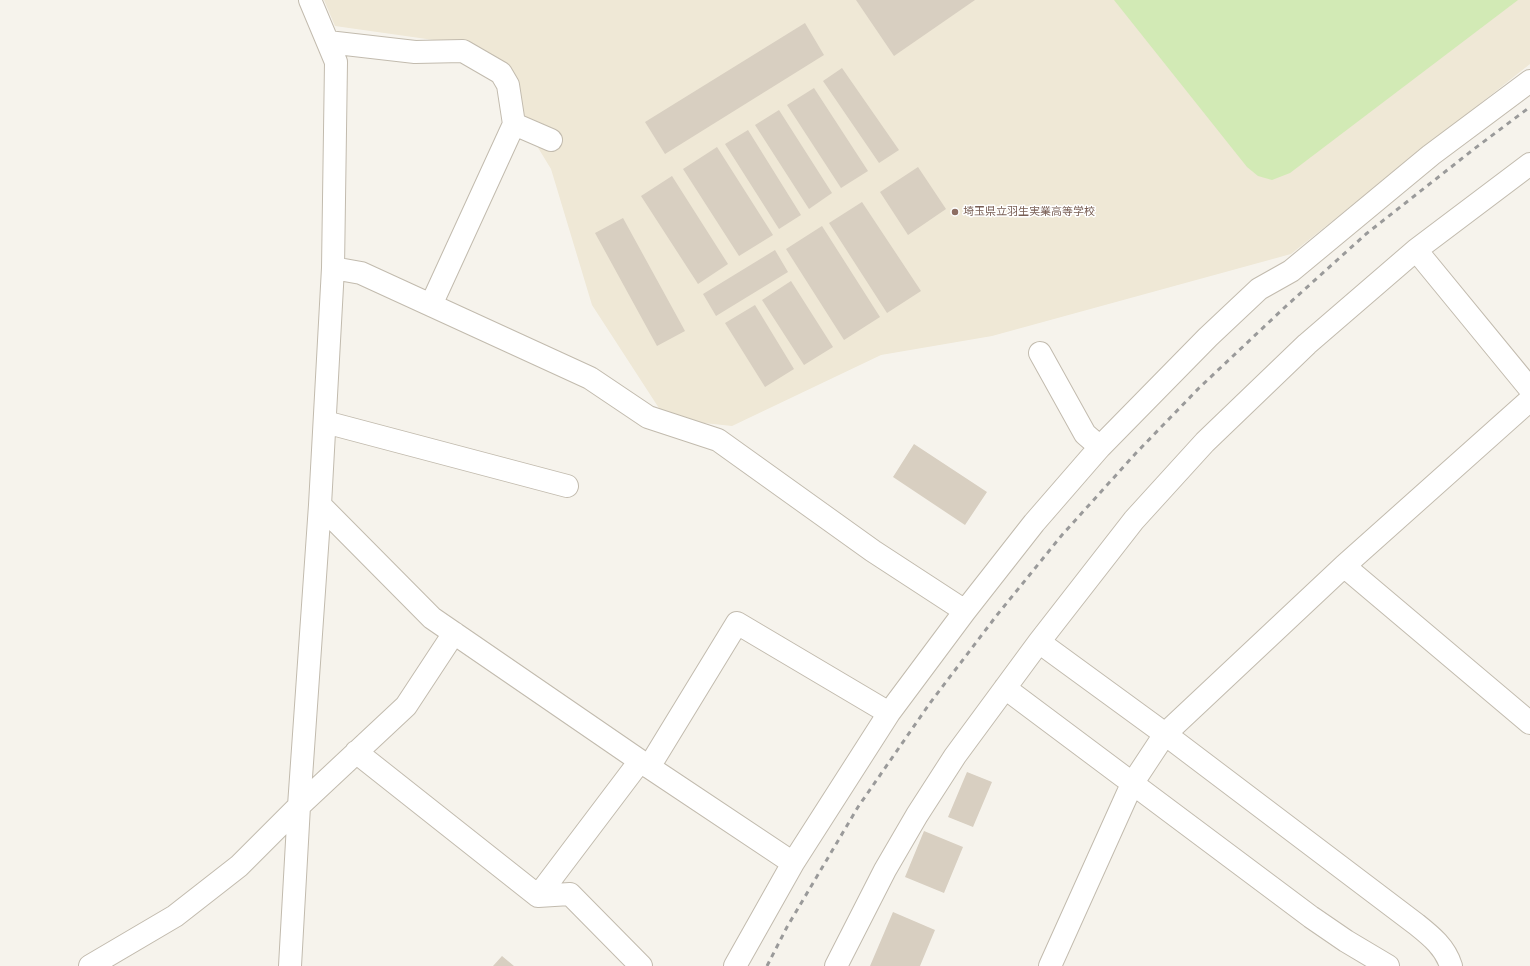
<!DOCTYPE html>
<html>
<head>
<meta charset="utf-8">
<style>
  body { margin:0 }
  canvas { display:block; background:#f6f3ec }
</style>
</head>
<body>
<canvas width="1530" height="966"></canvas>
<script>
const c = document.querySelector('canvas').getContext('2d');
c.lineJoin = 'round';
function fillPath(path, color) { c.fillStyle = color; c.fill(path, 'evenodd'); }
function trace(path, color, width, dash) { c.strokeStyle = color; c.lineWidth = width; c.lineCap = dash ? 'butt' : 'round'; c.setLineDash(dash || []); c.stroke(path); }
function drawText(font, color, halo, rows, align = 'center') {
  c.font = font + ' "Alegreya Sans","Noto Sans JP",sans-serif'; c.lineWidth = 3; c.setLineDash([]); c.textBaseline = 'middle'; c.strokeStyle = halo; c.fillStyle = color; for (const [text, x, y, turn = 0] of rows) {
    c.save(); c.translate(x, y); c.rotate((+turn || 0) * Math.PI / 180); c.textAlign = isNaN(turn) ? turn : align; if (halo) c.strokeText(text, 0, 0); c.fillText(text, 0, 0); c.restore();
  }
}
fillPath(new Path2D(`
  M324,0H1530V64L1291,254L992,336L881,355L732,426L666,419L592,305L551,169L476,46L335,26Z`), '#efe8d6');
fillPath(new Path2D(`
  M1114,0H1518L1290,173L1272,180L1258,176L1247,167Z`), '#d2eab5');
fillPath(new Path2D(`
  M856,0H975L894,56Z
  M805,23L824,55L665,154L645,122Z
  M842,68L899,150L879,163L823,81Z
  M814,88L868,171L841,188L787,105Z
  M779,110L832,193L809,209L755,125Z
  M748,130L801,215L779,229L725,144Z
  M717,147L773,235L739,256L683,169Z
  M918,167L946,209L908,235L880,192Z
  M672,176L728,264L698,284L641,196Z
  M862,202L921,291L887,313L829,223Z
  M623,218L685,331L657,346L595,233Z
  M822,226L880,317L844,340L786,249Z
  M775,250L788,272L716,316L703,294Z
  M791,281L833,347L804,365L762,300Z
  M755,305L794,369L765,387L725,323Z
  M914,444L987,492L965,525L893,477Z
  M967,772L992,782L973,827L948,817Z
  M924,831L963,847L944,893L905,877Z
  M893,912L935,930L920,966H870Z
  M502,956L514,966H493Z`), '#d8cfc1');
const minor = new Path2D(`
  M328,42L415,52L463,51L501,73L508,85L514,124
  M1416,250L1530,389
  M333,268L361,273L590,378L648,417L718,440L873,551L965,611
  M431,305L514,124L551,140
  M1040,353L1085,434L1100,447
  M325,422L567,486
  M320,505L432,618L649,767L793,863
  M1344,566L1530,723
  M1039,642L1165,734L1416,924C1431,936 1445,947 1451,966
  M1005,688L1311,917L1346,941L1388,966
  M356,752L538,896L640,761
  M649,767L737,623L889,713
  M538,896L570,894L641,966
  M90,966L175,916L239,866L299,806L406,706L454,633
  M290,966L299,806L320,505L333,268L336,62L310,0
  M735,966L793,863L889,713L965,611L1034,523L1100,447L1208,337L1259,289L1291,271L1431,155L1530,81
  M836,966L885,870L917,815L955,756L1039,642L1134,520L1205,442L1307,344L1416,250L1530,164
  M1050,966L1132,784L1165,734L1344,566L1530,400`);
trace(minor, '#c2bbae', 24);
trace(minor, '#fff', 22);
trace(new Path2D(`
  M767,966L787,927L858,807L930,703L997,615L1062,535L1136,453L1199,388L1284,308L1366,234L1474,149L1530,107`), '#9a9a9a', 3, [5, 5]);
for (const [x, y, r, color] of [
  [955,212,4,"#8d6e63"]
]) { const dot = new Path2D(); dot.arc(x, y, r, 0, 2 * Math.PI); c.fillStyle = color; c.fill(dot); trace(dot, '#fff', 1.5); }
drawText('11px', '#785e54', '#fff', [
  ["埼玉県立羽生実業高等学校",963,212]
], 'left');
</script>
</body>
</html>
